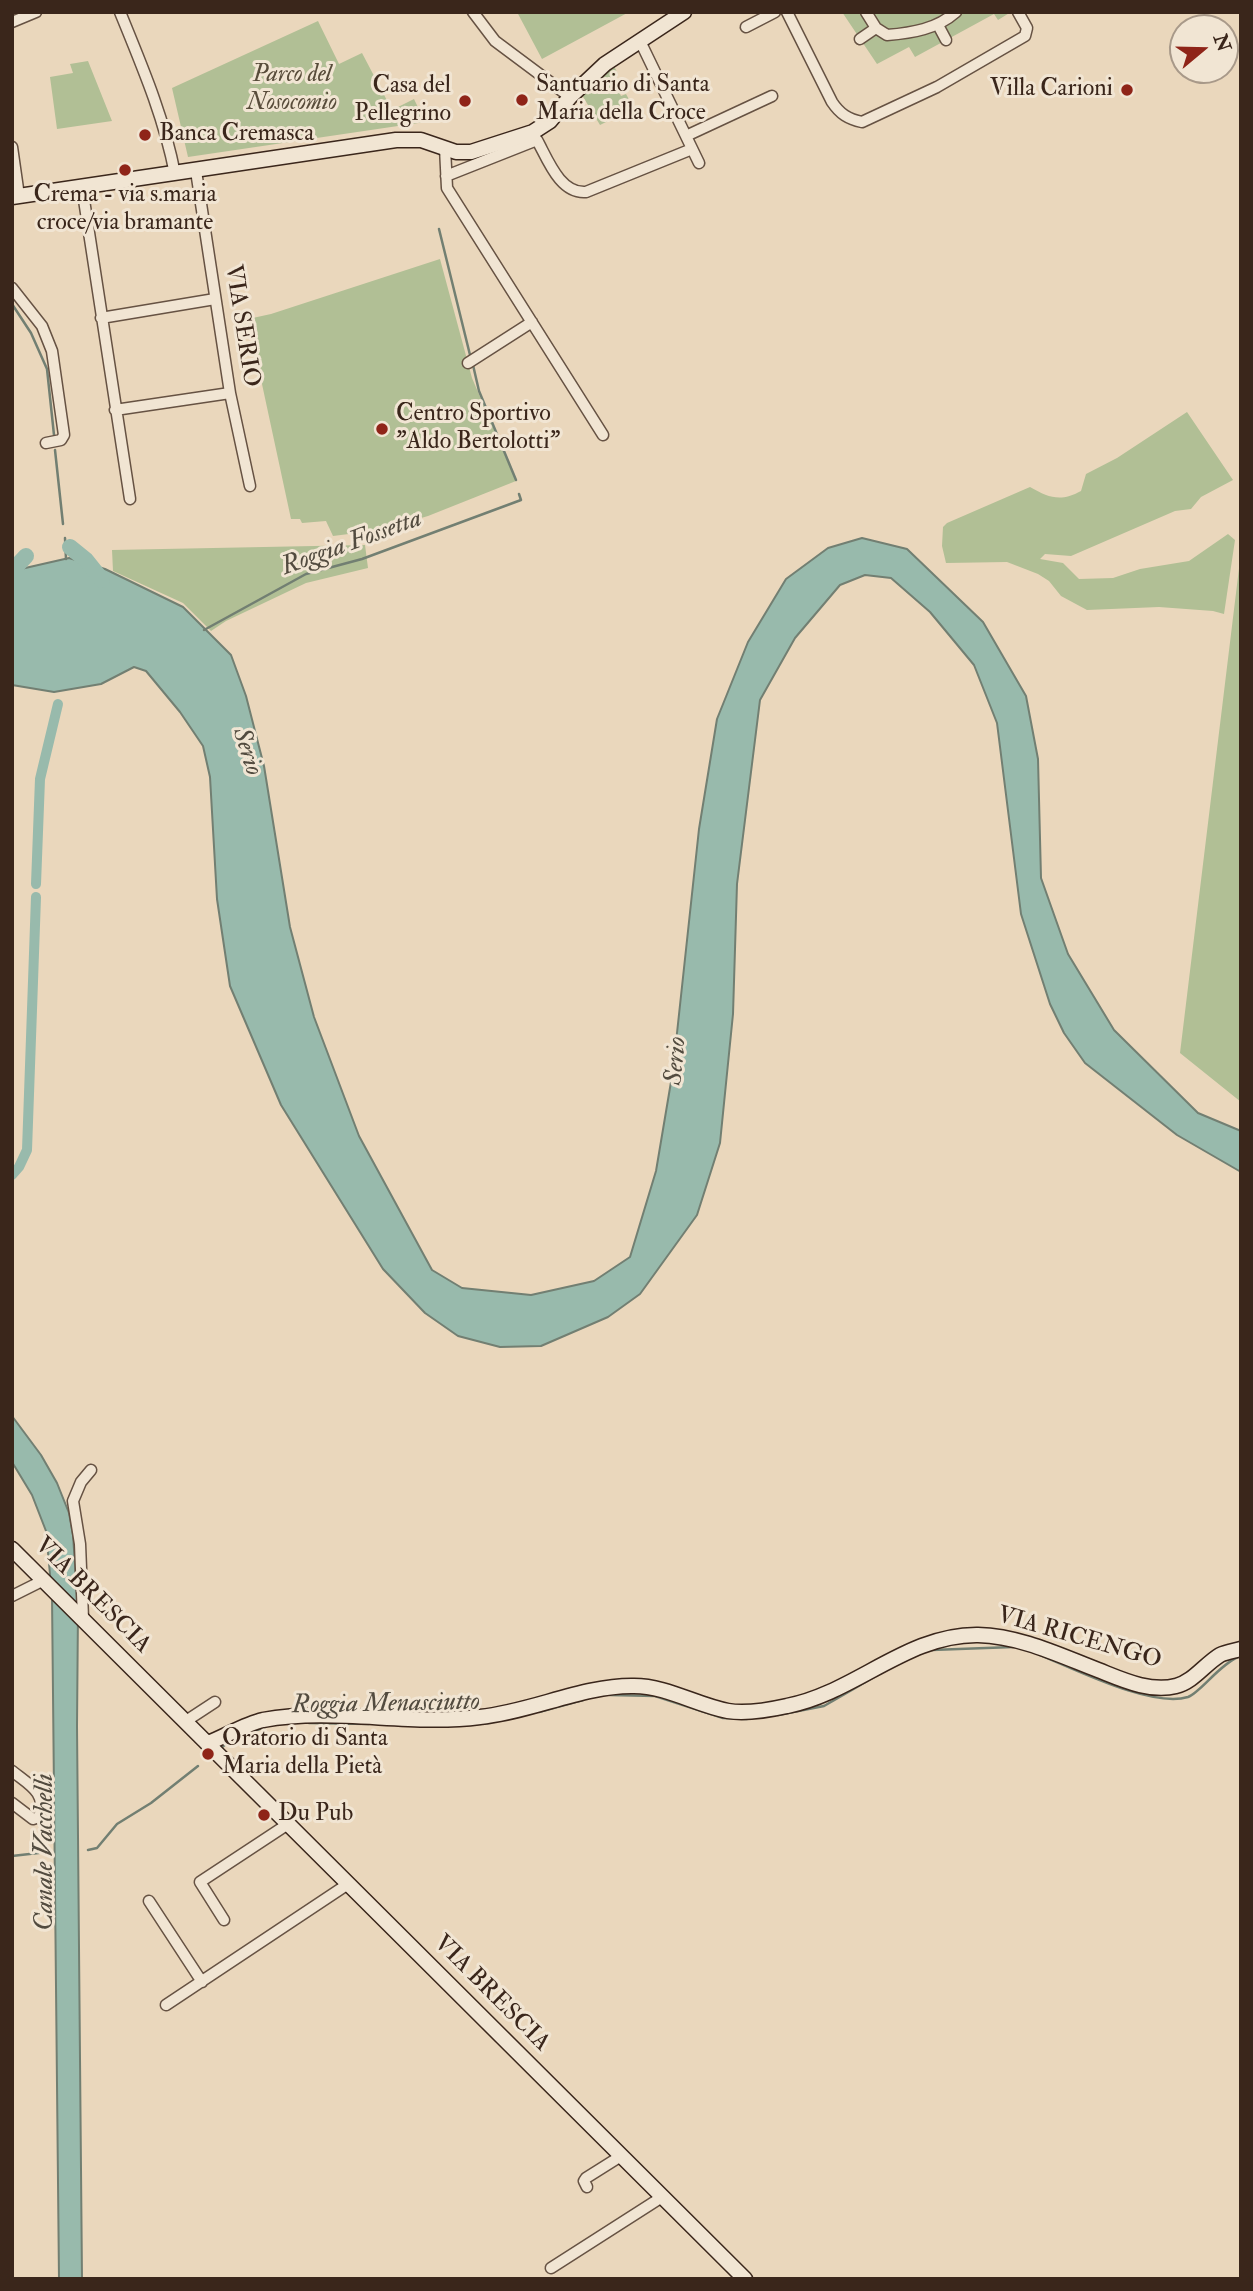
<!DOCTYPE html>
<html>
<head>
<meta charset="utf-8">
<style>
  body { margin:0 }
  #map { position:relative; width:1253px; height:2291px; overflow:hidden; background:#ead7bc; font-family:"IM FELL Double Pica",serif }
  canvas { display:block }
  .frame { position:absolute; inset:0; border:14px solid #3a261b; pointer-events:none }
  .north { position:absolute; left:1169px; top:14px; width:70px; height:70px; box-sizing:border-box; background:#f1e5d3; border:2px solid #a89989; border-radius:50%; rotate:71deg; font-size:19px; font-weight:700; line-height:28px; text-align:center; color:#3a261b }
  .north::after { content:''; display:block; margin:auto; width:24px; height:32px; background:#8f2418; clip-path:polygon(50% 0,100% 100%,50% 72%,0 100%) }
</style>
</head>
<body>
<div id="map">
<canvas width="1253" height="2291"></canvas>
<div class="frame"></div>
<div class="north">N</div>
</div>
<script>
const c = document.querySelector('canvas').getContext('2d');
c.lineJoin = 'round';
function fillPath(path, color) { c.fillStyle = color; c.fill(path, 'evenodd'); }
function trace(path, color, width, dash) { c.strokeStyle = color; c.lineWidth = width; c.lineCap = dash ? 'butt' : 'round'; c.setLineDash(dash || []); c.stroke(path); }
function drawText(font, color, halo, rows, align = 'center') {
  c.font = font + ' "IM FELL Double Pica",serif'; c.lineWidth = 6; c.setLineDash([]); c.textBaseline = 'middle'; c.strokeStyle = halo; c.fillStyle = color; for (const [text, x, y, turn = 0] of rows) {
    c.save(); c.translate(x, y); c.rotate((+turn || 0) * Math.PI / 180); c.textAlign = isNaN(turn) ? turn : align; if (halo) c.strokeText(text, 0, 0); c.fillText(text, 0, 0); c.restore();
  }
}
fillPath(new Path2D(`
  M517,12H629L542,59Z
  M842,12H1011L998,20L994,14L915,57L909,47L877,64Z
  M318,21L339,64L362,53L392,110L414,99L425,122L188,157L172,88Z
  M88,61L112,121L57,129L50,77L73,73L70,64Z
  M614,66L618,74L612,77L621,96L626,94L631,103L616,111L618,116L600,125L582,95Z
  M440,259L472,378L516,481L428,516L380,530L333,536L326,521L302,523L300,519H291L248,319L271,314Z
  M1187,412L1233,480L1201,497L1191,509L1175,511L1071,556L1045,554L1040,559L1063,563L1079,579L1113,578L1140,569L1189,561L1228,534L1235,540L1224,614L1213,611L1159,607L1087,610L1061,596L1049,581L1038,574L1007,562L946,563L942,546L943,527L947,523L1030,487C1049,498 1061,502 1081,491L1086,474L1117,458Z
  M365,545L368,568L306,583L226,621L211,631L183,603L113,571L112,550Z
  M1241,552V1102L1180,1053Z`), '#b1bf95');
const water = new Path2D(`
  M862,538L907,549L983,622L1026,696L1038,759L1041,878L1068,954L1114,1030L1198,1113L1241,1131V1172L1177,1135L1085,1063L1064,1033L1050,1004L1021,914L997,723L974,665L930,612L891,578L865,575L840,585L795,638L760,700L737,884L733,1014L720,1143L697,1215L640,1294L608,1317L541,1346L500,1347L458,1336L425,1313L383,1269L281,1105L230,986L217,899L210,777L203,746L180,712L146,671L134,667L101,684L54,692L12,685V571L69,558L105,569L183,607L231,655L246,696L264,766L290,927L314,1017L359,1136L432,1270L462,1288L531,1295L594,1281L630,1257L656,1171L673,1070L699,829L717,719L748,642L786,579L828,548Z
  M12,1416L41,1455L57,1483L69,1513L73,1535L78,1609L77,1726L82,2279H59L52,1596L46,1531L32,1495L12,1462Z`);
fillPath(water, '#98baac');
trace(water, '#727f72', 2);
trace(new Path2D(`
  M12,14L17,12
  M439,229L471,359
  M12,304L31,333L47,369L54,435
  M473,365L479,391L516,480
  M55,450L63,524
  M65,538L66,559
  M204,630L306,574L362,559L521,500L519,494
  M932,1650L1013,1647
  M1040,1655C1075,1669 1151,1708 1188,1697C1201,1692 1219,1665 1238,1657
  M610,1695L655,1696L723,1718L747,1719
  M539,1712L583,1700
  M778,1715L824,1706L883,1672
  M309,1723L369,1724
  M463,1725L488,1723
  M221,1748L231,1740L265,1727
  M88,1850L97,1848L117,1824L151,1803L198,1766
  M12,1856L47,1852`), '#727f72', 2.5);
trace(new Path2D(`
  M36,884L40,779L58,704
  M12,1175L19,1167L27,1150L36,897`), '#98baac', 10);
trace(new Path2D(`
  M70,547L86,560L102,580
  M12,571L26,556`), '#98baac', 16);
const street = new Path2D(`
  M120,12C142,66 164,117 175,174
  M473,12L495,41L570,97
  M787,12L832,102C840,114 848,119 862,122L937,87L1025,36L1027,28L1018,12
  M866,12L876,28
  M12,22L36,12
  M938,25L946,40
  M746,27L775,12
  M860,39L876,28L887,35C912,33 937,29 956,12
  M640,41L699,163
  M686,136L772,96
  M12,147L19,196
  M445,148L447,188L603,435
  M196,171L230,393L250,486
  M446,176L537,140C548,160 560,194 586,192L692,149
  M82,187L130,499
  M12,288L42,326L52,351L64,435L61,440L46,443
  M101,318L215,299
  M468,363L532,322
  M115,410L230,393
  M12,1596L44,1580
  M83,1618L80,1544L73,1501L81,1482L91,1470
  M186,1721L215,1702
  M12,1771C28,1784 48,1793 39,1817L33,1819L12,1803
  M149,1901L202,1982
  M224,1920L200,1882L288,1824
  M166,2005L348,1884
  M587,2187L584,2181L586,2178L621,2156
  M551,2268L662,2197`);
const secondary = new Path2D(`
  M12,197L396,140H421L456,152H471L533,132L550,121L570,97L605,64L684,12
  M12,1549L745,2279
  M208,1743C226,1736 245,1724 263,1720C334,1707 409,1726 480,1717C531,1712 584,1685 634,1686C667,1686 696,1705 728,1711C746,1714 769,1710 787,1706C855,1693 907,1634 978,1635C1020,1636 1059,1655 1098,1670C1121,1679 1150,1693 1176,1686C1193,1682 1205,1664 1220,1655C1226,1652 1234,1651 1241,1649`);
trace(street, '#665243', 13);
trace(secondary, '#3a261b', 17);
trace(street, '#f1e5d3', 10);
trace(secondary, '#f1e5d3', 14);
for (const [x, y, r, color] of [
  [1127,90,7,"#8f2418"],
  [522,100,7,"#8f2418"],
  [465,101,7,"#8f2418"],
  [145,135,7,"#8f2418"],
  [125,170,7,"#8f2418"],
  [382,429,7,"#8f2418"],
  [208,1754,7,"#8f2418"],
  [264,1815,7,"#8f2418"]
]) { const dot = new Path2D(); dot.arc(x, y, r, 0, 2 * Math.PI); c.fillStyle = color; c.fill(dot); trace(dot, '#f1e5d3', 2.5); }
drawText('italic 24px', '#584c3a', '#f1e5d3', [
  ["Parco del",292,76],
  ["Nosocomio",292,104]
]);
drawText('24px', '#3a261b', '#f1e5d3', [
  ["Santuario di Santa",536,86],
  ["Maria della Croce",536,114],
  ["Casa del",451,87,"right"],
  ["Pellegrino",451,115,"right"],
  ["Villa Carioni",1113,90,"right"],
  ["Banca Cremasca",159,135],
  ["Crema - via s.maria",125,196,"center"],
  ["croce/via bramante",125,224,"center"],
  ["Centro Sportivo",396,415],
  ["\"Aldo Bertolotti\"",396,443],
  ["Oratorio di Santa",222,1740],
  ["Maria della Pietà",222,1768],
  ["Du Pub",278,1815]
], 'left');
drawText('24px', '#3a261b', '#f1e5d3', [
  ["VIA SERIO",241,326,81],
  ["VIA BRESCIA",92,1596,45],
  ["VIA RICENGO",1079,1639,16],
  ["VIA BRESCIA",491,1994,45]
]);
drawText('italic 26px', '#524b3f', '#f1e5d3', [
  ["Roggia Fossetta",352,544,-20],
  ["Serio",246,752,72],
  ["Serio",677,1061,-85],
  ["Roggia Menasciutto",386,1705,-1],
  ["Canale Vacchelli",46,1852,-90]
]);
</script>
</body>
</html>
